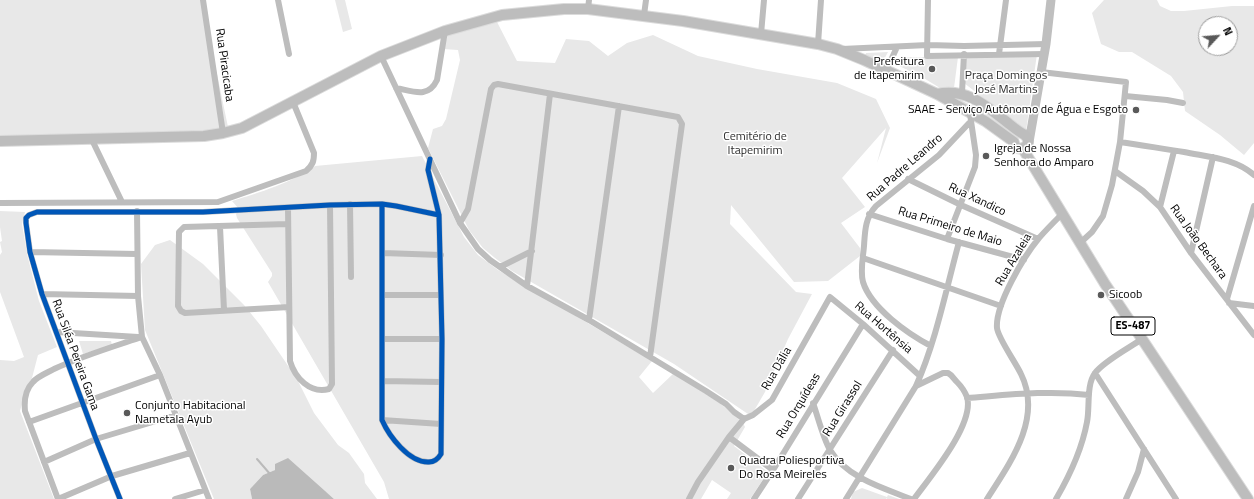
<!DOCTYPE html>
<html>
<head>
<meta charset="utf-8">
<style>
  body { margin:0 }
  #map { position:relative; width:1254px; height:499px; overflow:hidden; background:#fff; font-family:"Titillium Web",sans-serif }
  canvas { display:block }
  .north { position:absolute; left:1198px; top:16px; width:40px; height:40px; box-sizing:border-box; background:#fff; border:1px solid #999; border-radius:50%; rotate:64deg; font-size:11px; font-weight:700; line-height:16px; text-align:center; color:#000 }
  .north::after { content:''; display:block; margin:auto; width:14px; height:18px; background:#595959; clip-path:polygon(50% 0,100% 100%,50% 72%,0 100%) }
</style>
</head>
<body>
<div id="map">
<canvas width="1254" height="499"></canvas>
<div class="north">N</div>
</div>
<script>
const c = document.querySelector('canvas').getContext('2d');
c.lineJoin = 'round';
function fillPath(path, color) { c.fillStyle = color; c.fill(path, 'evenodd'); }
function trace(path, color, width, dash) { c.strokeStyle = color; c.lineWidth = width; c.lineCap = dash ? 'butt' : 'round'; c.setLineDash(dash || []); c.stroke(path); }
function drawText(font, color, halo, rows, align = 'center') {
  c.font = font + ' "Titillium Web",sans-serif'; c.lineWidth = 3; c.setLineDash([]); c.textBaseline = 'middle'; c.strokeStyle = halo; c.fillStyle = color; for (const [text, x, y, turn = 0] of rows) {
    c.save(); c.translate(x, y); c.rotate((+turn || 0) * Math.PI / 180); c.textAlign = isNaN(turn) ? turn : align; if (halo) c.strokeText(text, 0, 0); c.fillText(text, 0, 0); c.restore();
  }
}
fillPath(new Path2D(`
  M0,0H205L212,50L228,127L199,137L0,142Z
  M335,0H345L352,29L343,32Z
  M1104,0H1157L1160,6L1171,11H1184L1232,6H1254V143L1244,155L1220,135L1185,111L1183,92L1171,76L1132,52H1119L1101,44L1092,13ZM1206,24H1230V48H1206Z
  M496,20L517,61L555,63L566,39L589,41L608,56L627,43L653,35L698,56L757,69L837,83L876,99L890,128L877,163L886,128L842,178L865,207L841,223L860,248V256L828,281L794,282L731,205L730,224L796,292L812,294L788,339L765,392L751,416L674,364L512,271L495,258L483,248L469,230L428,148L433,129L442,126L446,119L460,60L458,50L443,49L449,32Z
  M888,52L882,63L865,56L866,53Z
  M1037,54L1026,131L964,83L966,57Z
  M902,57H958L954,88H940L922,77L895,64L896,59Z
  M952,97C974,105 995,115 1013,131L1012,134C991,118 976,109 952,99Z
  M422,156L464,237L478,255L498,270L652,361L639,377L653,393L674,373L721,404L743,423L745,427L734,446L768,472L750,499H727L731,493L712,480L701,499H389L384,482L268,282L272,276V273L237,218L236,214L239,209L232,201C258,193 294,182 315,166Z
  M0,211L25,212L22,224L27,254L39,301L57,347L38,355L32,378L25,392L20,411L54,499H0V360L14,361L24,357L0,292V255L2,252L0,242L2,241L0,227Z
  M170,240L203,264L244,305L261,326L297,379L314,413L338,445L349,453L364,474L365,483L377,499H334L327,493L275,470L263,475L250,489L252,499H214L145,330L141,264L155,245Z
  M79,341H111L112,345L83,354Z
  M862,488L887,497L888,495L899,499H887V498L886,499H851L853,492Z`), '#e8e8e8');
fillPath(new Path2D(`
  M288,458L334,499H252L250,489L263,475L275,470V464Z`), '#bababa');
trace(new Path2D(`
  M257,459L270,474`), '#bababa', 2);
const primary = new Path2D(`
  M0,141L204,136L223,133L242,128L381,56L445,31L502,15L564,9H588L683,21L818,44L837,49L864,60L937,94L985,121L1014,142V144L1017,148L1023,149L1028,144V139L1025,135C1019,132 1013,127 1008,123C985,105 967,88 937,94
  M1023,149L1105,284L1142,339L1248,499`);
trace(primary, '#dbdbdb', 12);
trace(new Path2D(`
  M203,0L223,133
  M278,0L289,54
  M928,0L927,56L1045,54
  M588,9L589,0
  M644,15L646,0
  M761,34L764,0
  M818,44L821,0
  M842,49L928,45L964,46L1046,44
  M999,54L1006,0
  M381,56L460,223L478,249L490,260L527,286L589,320L706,391L726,404L734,412L744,419
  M886,71L897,47
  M1041,72L1126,82L1120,142L1112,185L1103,216L1092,232L1080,243
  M396,88C413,91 428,99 437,80L445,31
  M962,93L964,54
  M1125,96L1167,100L1183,103
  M92,140L122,202
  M1120,142C1142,145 1163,149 1184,152C1208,157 1235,158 1254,175
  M1115,171L1143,191L1160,207L1191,253L1254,335
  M908,179L961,205L1038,239
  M0,203L218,202L306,171C313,165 314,161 314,153L293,102
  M350,204L351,277
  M382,204V420C389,436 409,463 429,462C435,462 438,459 441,454L442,339L439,215L428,170L430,159
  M1160,207L1174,151
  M288,208L290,361C295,378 310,394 329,389L332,384L330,205
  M137,211L138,296L142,337L160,375L209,499
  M869,214L947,239L1024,260
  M460,223L468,209L491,89L494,85L498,84L678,117L682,124L650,357
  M288,224L184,227L179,232L178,306L181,311L185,313L289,307
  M220,227L224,310
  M947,239L975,167L976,155L971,121
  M30,252L137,254
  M383,253L441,255
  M1191,253L1213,157
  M863,258L1001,306
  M500,267L532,251
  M527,286L550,94
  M42,294L138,296
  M382,295H441
  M1227,299L1254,206
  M1229,303L1254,306
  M589,320L619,106
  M57,332L138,337
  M383,339H442
  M931,346C908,334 871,308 863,282C860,271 863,258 864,246C865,231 865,218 876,206L939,155L971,121L970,113
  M1095,373L1176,499
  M382,381L441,382
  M967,398C1007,395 1048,390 1089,395
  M813,403C818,417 823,438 830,450C847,478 883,488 911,499
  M382,420L441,424
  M29,422L160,375
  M729,437L773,470
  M44,462L96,439L176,415
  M58,499L25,411C24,401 25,390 33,382C38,376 47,373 54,369C82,356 112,347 142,337
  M58,499L112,476L190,453
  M120,499L96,439L42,294L30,252L26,223V218L29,215L37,212H203L330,205L382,204L396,206L439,215
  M175,499L205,490
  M689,499L698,482L729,437L744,419L753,415L772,400L830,297L863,324L920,376
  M754,499L773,470L863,324
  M798,499L893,350
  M846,499L916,386C936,341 946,290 959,242
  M914,499C930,477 975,424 967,397C965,392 961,386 957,382C954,379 952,375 948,373H943L916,386
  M987,499C1010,463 1043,418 1021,374C1016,363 998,338 997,328C995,305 1024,256 1039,238C1046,230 1054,222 1062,214
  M1056,499C1070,475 1082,449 1087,422C1090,408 1086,385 1095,373C1104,361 1129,348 1142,339
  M1126,499L1138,472L1144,449`), '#bdbdbd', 6);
trace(new Path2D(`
  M1029,142L1046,44L1051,0`), '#bfbfbf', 9);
trace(primary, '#bdbdbd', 10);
trace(new Path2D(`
  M382,204V420C389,436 409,463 429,462C435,462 438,459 441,454L442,339L439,215L428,170L430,159
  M120,499L96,439L42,294L30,252L26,223V218L29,215L37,212H203L330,205L382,204L396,206L439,215`), '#0057b8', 5);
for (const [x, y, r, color] of [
  [932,69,4,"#595959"],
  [1136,110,4,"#595959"],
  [986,156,4,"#595959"],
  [1101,295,4,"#595959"],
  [127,413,4,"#595959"],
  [731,468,4,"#595959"]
]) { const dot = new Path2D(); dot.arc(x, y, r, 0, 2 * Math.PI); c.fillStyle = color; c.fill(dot); trace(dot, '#fff', 1.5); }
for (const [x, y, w] of [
  [1133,326,44]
]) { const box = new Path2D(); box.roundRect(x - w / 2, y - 9, w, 18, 3); c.fillStyle = '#fff'; c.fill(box); trace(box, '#000', 1); }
drawText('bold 11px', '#000', null, [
  ["ES-487",1133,326]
]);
drawText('12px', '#000', '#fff', [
  ["Prefeitura",924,62,"right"],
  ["de Itapemirim",924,76,"right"],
  ["SAAE - Serviço Autônomo de Água e Esgoto",1128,110,"right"],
  ["Igreja de Nossa",994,149],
  ["Senhora do Amparo",994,163],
  ["Sicoob",1109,295],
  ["Conjunto Habitacional",135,406],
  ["Nametala Ayub",135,420],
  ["Quadra Poliesportiva",739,461],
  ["Do Rosa Meireles",739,475]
], 'left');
drawText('12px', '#000', '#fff', [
  ["Rua Piracicaba",224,65,82],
  ["Rua Padre Leandro",905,168,-41],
  ["Rua Xandico",977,200,25],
  ["Rua Primeiro de Maio",950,227,17],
  ["Rua João Bechara",1198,242,54],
  ["Rua Azaleia",1014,260,-59],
  ["Rua Hortênsia",883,328,41],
  ["Rua Siléa Pereira Gama",75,355,70],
  ["Rua Dália",777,369,-60],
  ["Rua Orquídeas",799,406,-59],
  ["Rua Girassol",843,409,-58]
]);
drawText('12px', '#2d2d2d', '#fff', [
  ["Praça Domingos",1006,76],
  ["José Martins",1006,90],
  ["Cemitério de",755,137],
  ["Itapemirim",755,151]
]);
</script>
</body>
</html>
